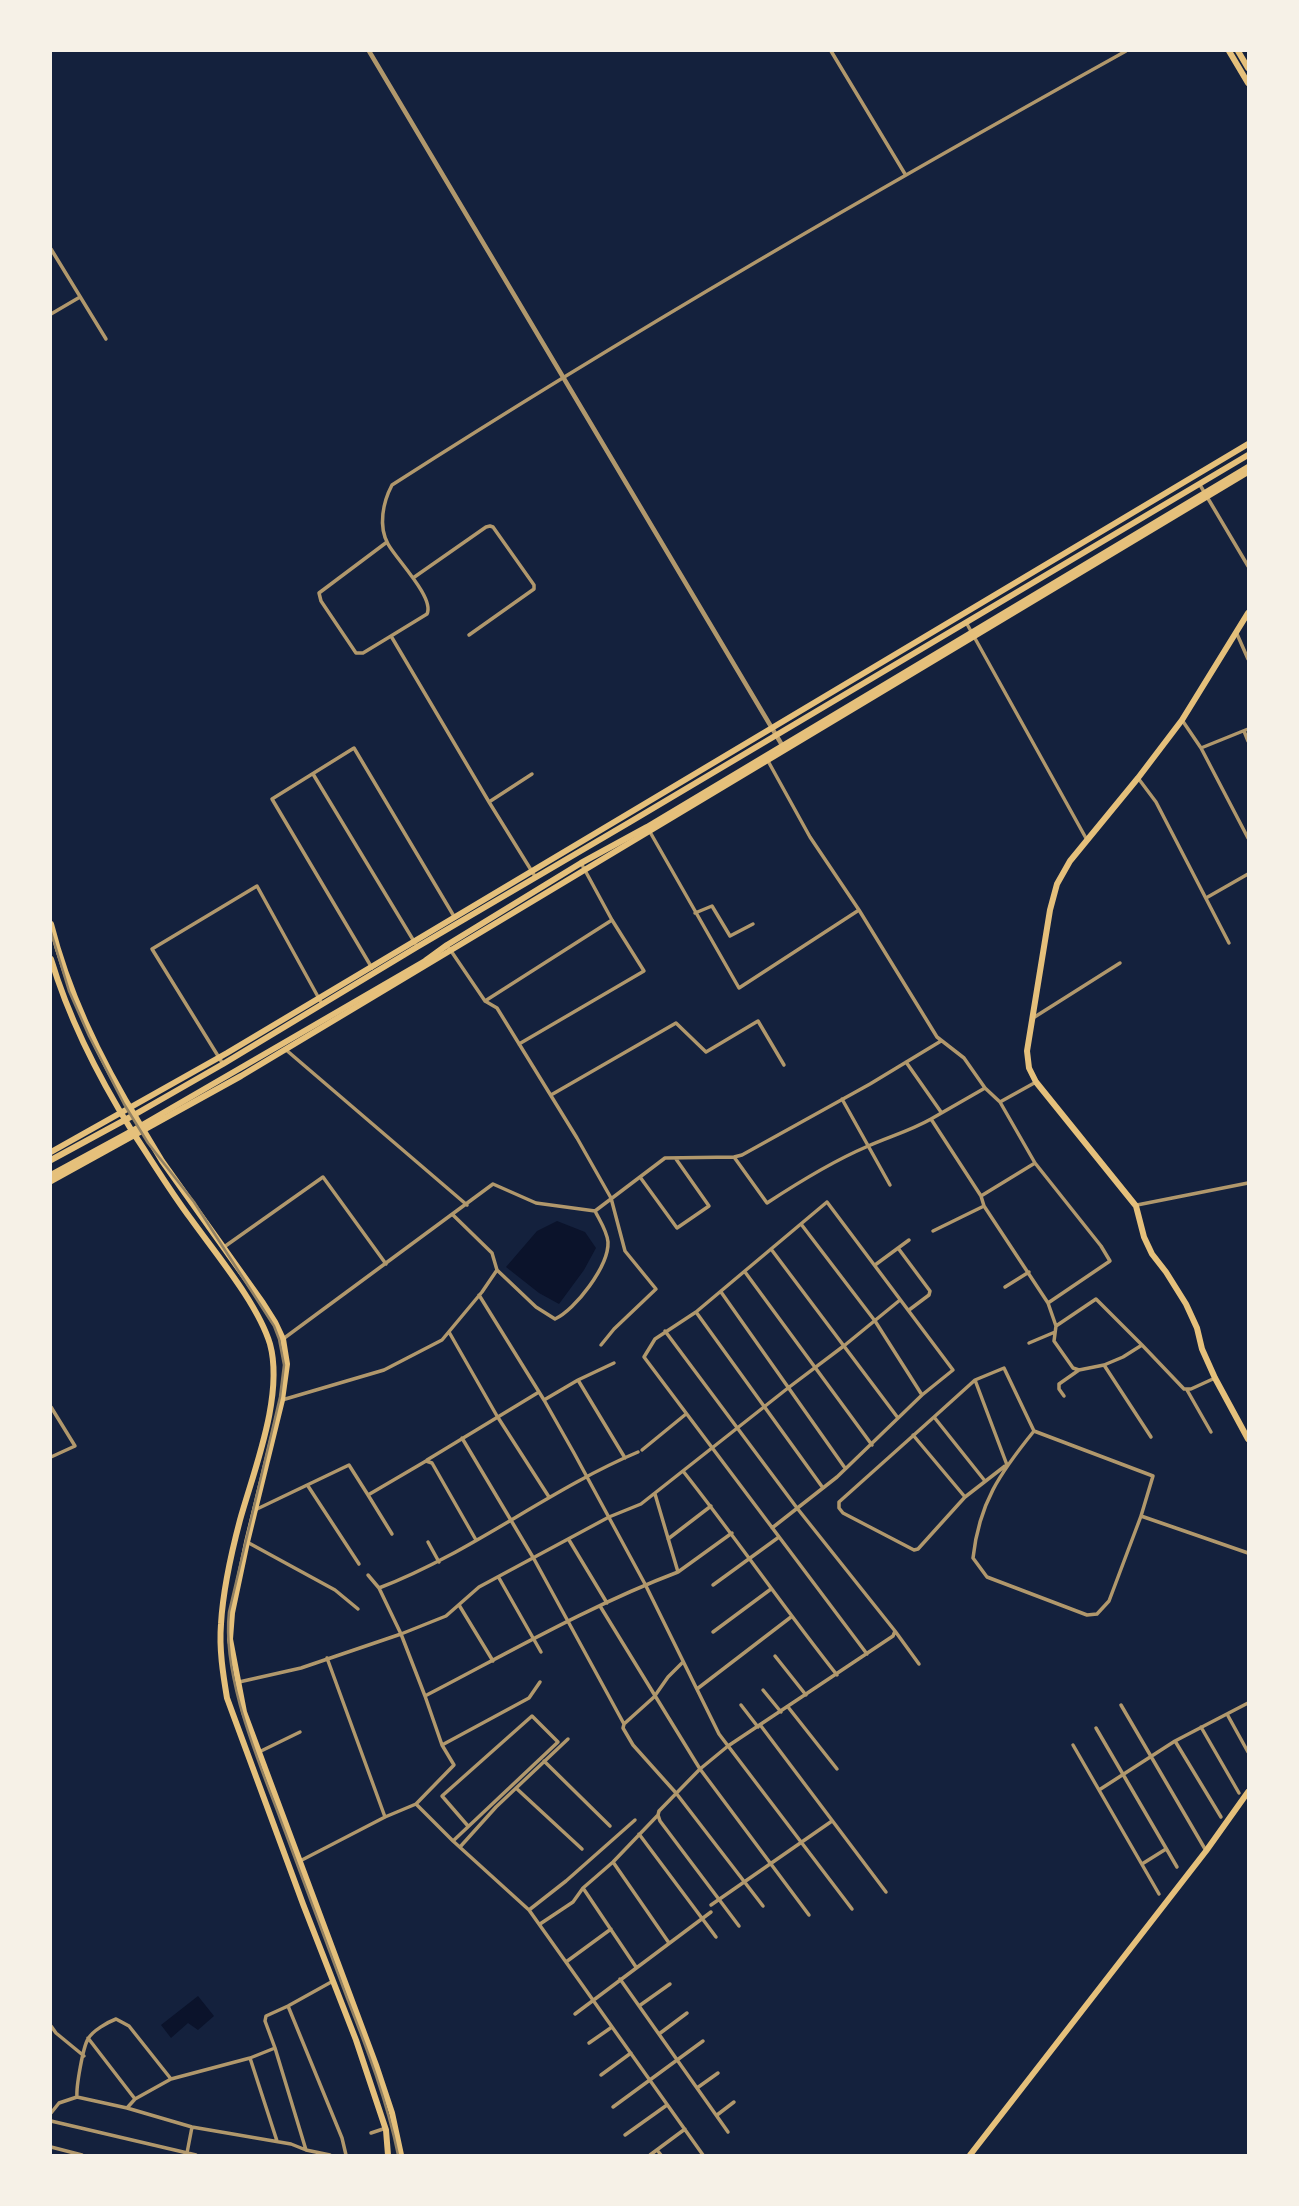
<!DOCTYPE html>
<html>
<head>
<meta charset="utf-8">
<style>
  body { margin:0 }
  #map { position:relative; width:1299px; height:2206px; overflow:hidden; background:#14213d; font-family:"Noto Sans",sans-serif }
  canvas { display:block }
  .frame { position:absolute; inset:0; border:52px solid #f6f1e7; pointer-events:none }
</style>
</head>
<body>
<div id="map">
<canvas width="1299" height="2206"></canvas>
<div class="frame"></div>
</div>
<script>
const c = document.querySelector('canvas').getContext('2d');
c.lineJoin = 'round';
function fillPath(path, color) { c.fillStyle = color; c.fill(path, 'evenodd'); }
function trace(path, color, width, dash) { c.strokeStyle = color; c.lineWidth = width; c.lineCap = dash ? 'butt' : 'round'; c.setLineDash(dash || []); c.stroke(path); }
fillPath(new Path2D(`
  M557,1221L585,1232L596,1248L584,1270L559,1304L539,1293L506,1267L537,1231Z
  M198,1996L214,2016L198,2030L188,2023L171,2038L161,2025Z`), '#0b132b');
trace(new Path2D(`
  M831,51L905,174
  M51,249L106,339
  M51,314L80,297
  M1200,485L1248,566
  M387,542L319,593L321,601L356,653H363L391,636
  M413,578L486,527L490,526L493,527L534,585V589L469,635
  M967,624L1087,840
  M1237,634L1248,659
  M1182,720L1201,748L1248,838
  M1244,731L1248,741
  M1201,748L1248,729
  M768,761L810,837L859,910L937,1037L964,1058L985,1088
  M313,774L415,943
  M1138,778L1156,802L1229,943
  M489,802L532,774
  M650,832L739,988L859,910
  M536,878L489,802L391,636L427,614C435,598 396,559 388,544C378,526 383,502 392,485C632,331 878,189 1126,51
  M1206,898L1248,874
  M695,913L712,906L730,936L753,924
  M447,945L485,1001L497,1008L577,1138L611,1198L625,1251L656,1289L614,1329L601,1345
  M372,968L272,799L354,748L455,918
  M485,1001L612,920
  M1033,1018L1120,963
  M519,1044L644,971L612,920L581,863
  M285,1049L467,1205
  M906,1062L941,1112
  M223,1064L152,949L257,886L322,1004
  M1036,1082L1000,1102L985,1088L931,1119L981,1196L984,1206L1048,1303L1056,1326L1054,1341L1073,1368L1079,1370L1104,1365L1123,1357L1142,1345L1184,1389H1191L1215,1378
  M551,1095L676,1023L706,1052L758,1021L784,1065
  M842,1099L890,1185
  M734,1157L767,1203C799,1182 831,1162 866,1147C888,1137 910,1131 931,1119
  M1035,1163L1101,1246L1110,1261L1048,1303
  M640,1177L677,1228L709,1206L676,1159
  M981,1196L1035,1163L1000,1102
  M1137,1205L1248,1183
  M801,1224L875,1321L922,1395
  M933,1231L984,1206
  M224,1247L323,1177L386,1264
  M898,1248L930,1291L929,1295L909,1310
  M771,1249L898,1418
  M875,1265L909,1240
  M497,1270L536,1307L555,1319C575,1310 609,1266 608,1242C607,1231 600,1221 595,1211
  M745,1272L872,1445
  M1005,1287L1029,1272
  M721,1292L845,1468
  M479,1295L544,1400L574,1453L645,1584L719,1734L852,1909
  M696,1312L823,1488
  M1056,1326L1096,1299L1142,1345
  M665,1331L797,1508L895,1631L893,1636L728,1746L700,1769L659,1811L658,1815L660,1821L739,1926
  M449,1332L497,1416L549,1497
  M283,1339L493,1184L536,1203L595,1211L665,1158L734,1157L742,1155L870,1084L941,1041
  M1029,1343L1055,1332
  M1104,1365L1151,1437
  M578,1380L625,1458
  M1187,1390L1211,1432
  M1064,1396L1059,1389V1384L1079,1370
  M282,1400L384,1370L442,1340L482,1292L497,1270L492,1253L453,1215
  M544,1400L578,1380L614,1363
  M51,1407L75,1446L51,1457
  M934,1417L975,1380
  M1034,1431C1000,1473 979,1503 973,1558L987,1577L1087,1615L1097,1614L1109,1601L1141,1516L1248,1553
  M913,1435L965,1497
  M462,1438L534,1559L624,1724
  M642,1450L686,1414
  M427,1460L539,1392
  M1007,1465L975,1380L1004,1368L1034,1431L1153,1476L1141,1516
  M683,1471C736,1538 784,1608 837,1675
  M985,1481L934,1417L839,1502V1508L843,1513L914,1550L918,1549L965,1497L1005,1466
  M308,1486L359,1564
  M368,1495L392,1534
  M257,1509L349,1465L368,1495L426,1461L432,1463L476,1540
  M772,1528L837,1477L922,1395L953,1370L827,1202L696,1312L655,1339L644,1357L867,1654
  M668,1539L711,1506
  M569,1540L607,1603
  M247,1542L335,1590L358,1609
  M428,1542L439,1562
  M678,1572L732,1533
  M499,1578L541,1652
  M713,1585L779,1537
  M379,1588C471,1553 548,1490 638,1452
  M459,1605L493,1661
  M600,1606L700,1769L809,1915
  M895,1631L919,1664
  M713,1632L771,1589
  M775,1656L806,1695
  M327,1658L385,1817
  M683,1662L668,1677L654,1697L624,1724L623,1728L633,1745L676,1793L763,1906
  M239,1682L301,1668L401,1634L446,1616L479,1587L609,1517L641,1504L788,1388L845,1345L900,1300
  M697,1689L791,1617
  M763,1690L781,1712
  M425,1696C508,1653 591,1605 678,1572L655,1494
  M741,1705L758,1727
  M1121,1705L1205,1849
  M788,1707L837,1769
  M1227,1714L1248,1752
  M761,1726L886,1892
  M1201,1727L1239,1793
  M1096,1728L1177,1867
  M1175,1741L1221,1817
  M442,1745L529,1698L540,1682
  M1073,1745L1159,1894
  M259,1752L300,1732
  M544,1761L610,1826
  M516,1788L582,1849
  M1099,1790L1175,1741L1248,1703
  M416,1804L453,1841L529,1910L566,1881L635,1820
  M639,1834L716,1937
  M453,1841L558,1742L532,1716L442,1796L468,1826
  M460,1847L496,1807L568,1739
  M300,1861L385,1817L416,1804L454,1765L442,1745L425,1696L401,1634L379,1588L368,1575
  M613,1862L669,1943
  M1142,1864L1166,1849
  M583,1888L613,1862L658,1815
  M711,1905L832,1821
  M529,1910L703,2155
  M540,1924L573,1902L583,1888L636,1967
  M566,1962L611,1929
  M620,1979L728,2132
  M288,2006L342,2138L346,2155
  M639,2006L670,1984
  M575,2014L711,1912
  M51,2026L56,2033L84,2056
  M659,2034L687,2013
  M88,2038L135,2099
  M589,2043L612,2027
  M275,2048L306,2150
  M250,2058L277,2141
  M601,2075L631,2053
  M171,2079L250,2058L275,2048L265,2021L266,2016L288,2006L333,1981
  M697,2088L718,2073
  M77,2097C76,2087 83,2047 88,2039C92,2031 108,2022 116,2019L129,2026L171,2079L135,2099L127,2108
  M613,2107L703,2041
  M51,2113L59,2103L77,2097L127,2108L192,2127L291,2144L306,2150L330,2155
  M717,2115L734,2102
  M51,2121L196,2155
  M371,2133L386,2128
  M625,2135L667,2105
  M51,2147L82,2155
  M657,2150L661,2155
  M187,2153L192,2127
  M650,2155L685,2129`), '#b1986c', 3.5);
trace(new Path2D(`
  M369,51L782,745`), '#b1986c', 4.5);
trace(new Path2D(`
  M1229,51L1248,83
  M1238,51L1248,68
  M1248,613L1182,720L1138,778L1070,861L1057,884L1050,910L1027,1051L1029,1068L1036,1082L1136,1206L1144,1237L1152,1254L1166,1272L1186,1304L1197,1328L1202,1349L1215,1378L1248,1439
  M51,924C69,996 102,1063 141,1126
  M51,959C69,1019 99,1078 132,1131
  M51,1160L134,1115L223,1064L417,947L630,822L1248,455
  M51,1175L132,1131L425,961L447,945L581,863L647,827L1248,467
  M970,2155L1206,1851L1248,1792`), '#e5c07b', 6);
trace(new Path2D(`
  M141,1126L162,1161L263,1303L275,1322L283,1339L287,1364L282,1400L247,1542L232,1613L230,1639L244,1712L376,2065L392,2113L401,2155
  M132,1131C152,1161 170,1191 191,1219C216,1254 258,1304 270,1344C284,1395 254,1470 240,1520C231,1554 223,1589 221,1624C219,1649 223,1674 227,1698L303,1904L356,2040L386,2130L388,2155
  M51,1152L227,1053L1248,444
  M51,1181L241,1076L1248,472`), '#e5c07b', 6);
trace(new Path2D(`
  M51,932L69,991L89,1036L124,1104L148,1143L194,1202L274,1326L279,1339L284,1365L280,1397L229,1612C222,1675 256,1755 278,1813C301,1874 324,1936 347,1998C367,2049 387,2101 398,2155`), '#918062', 2.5);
</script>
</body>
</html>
